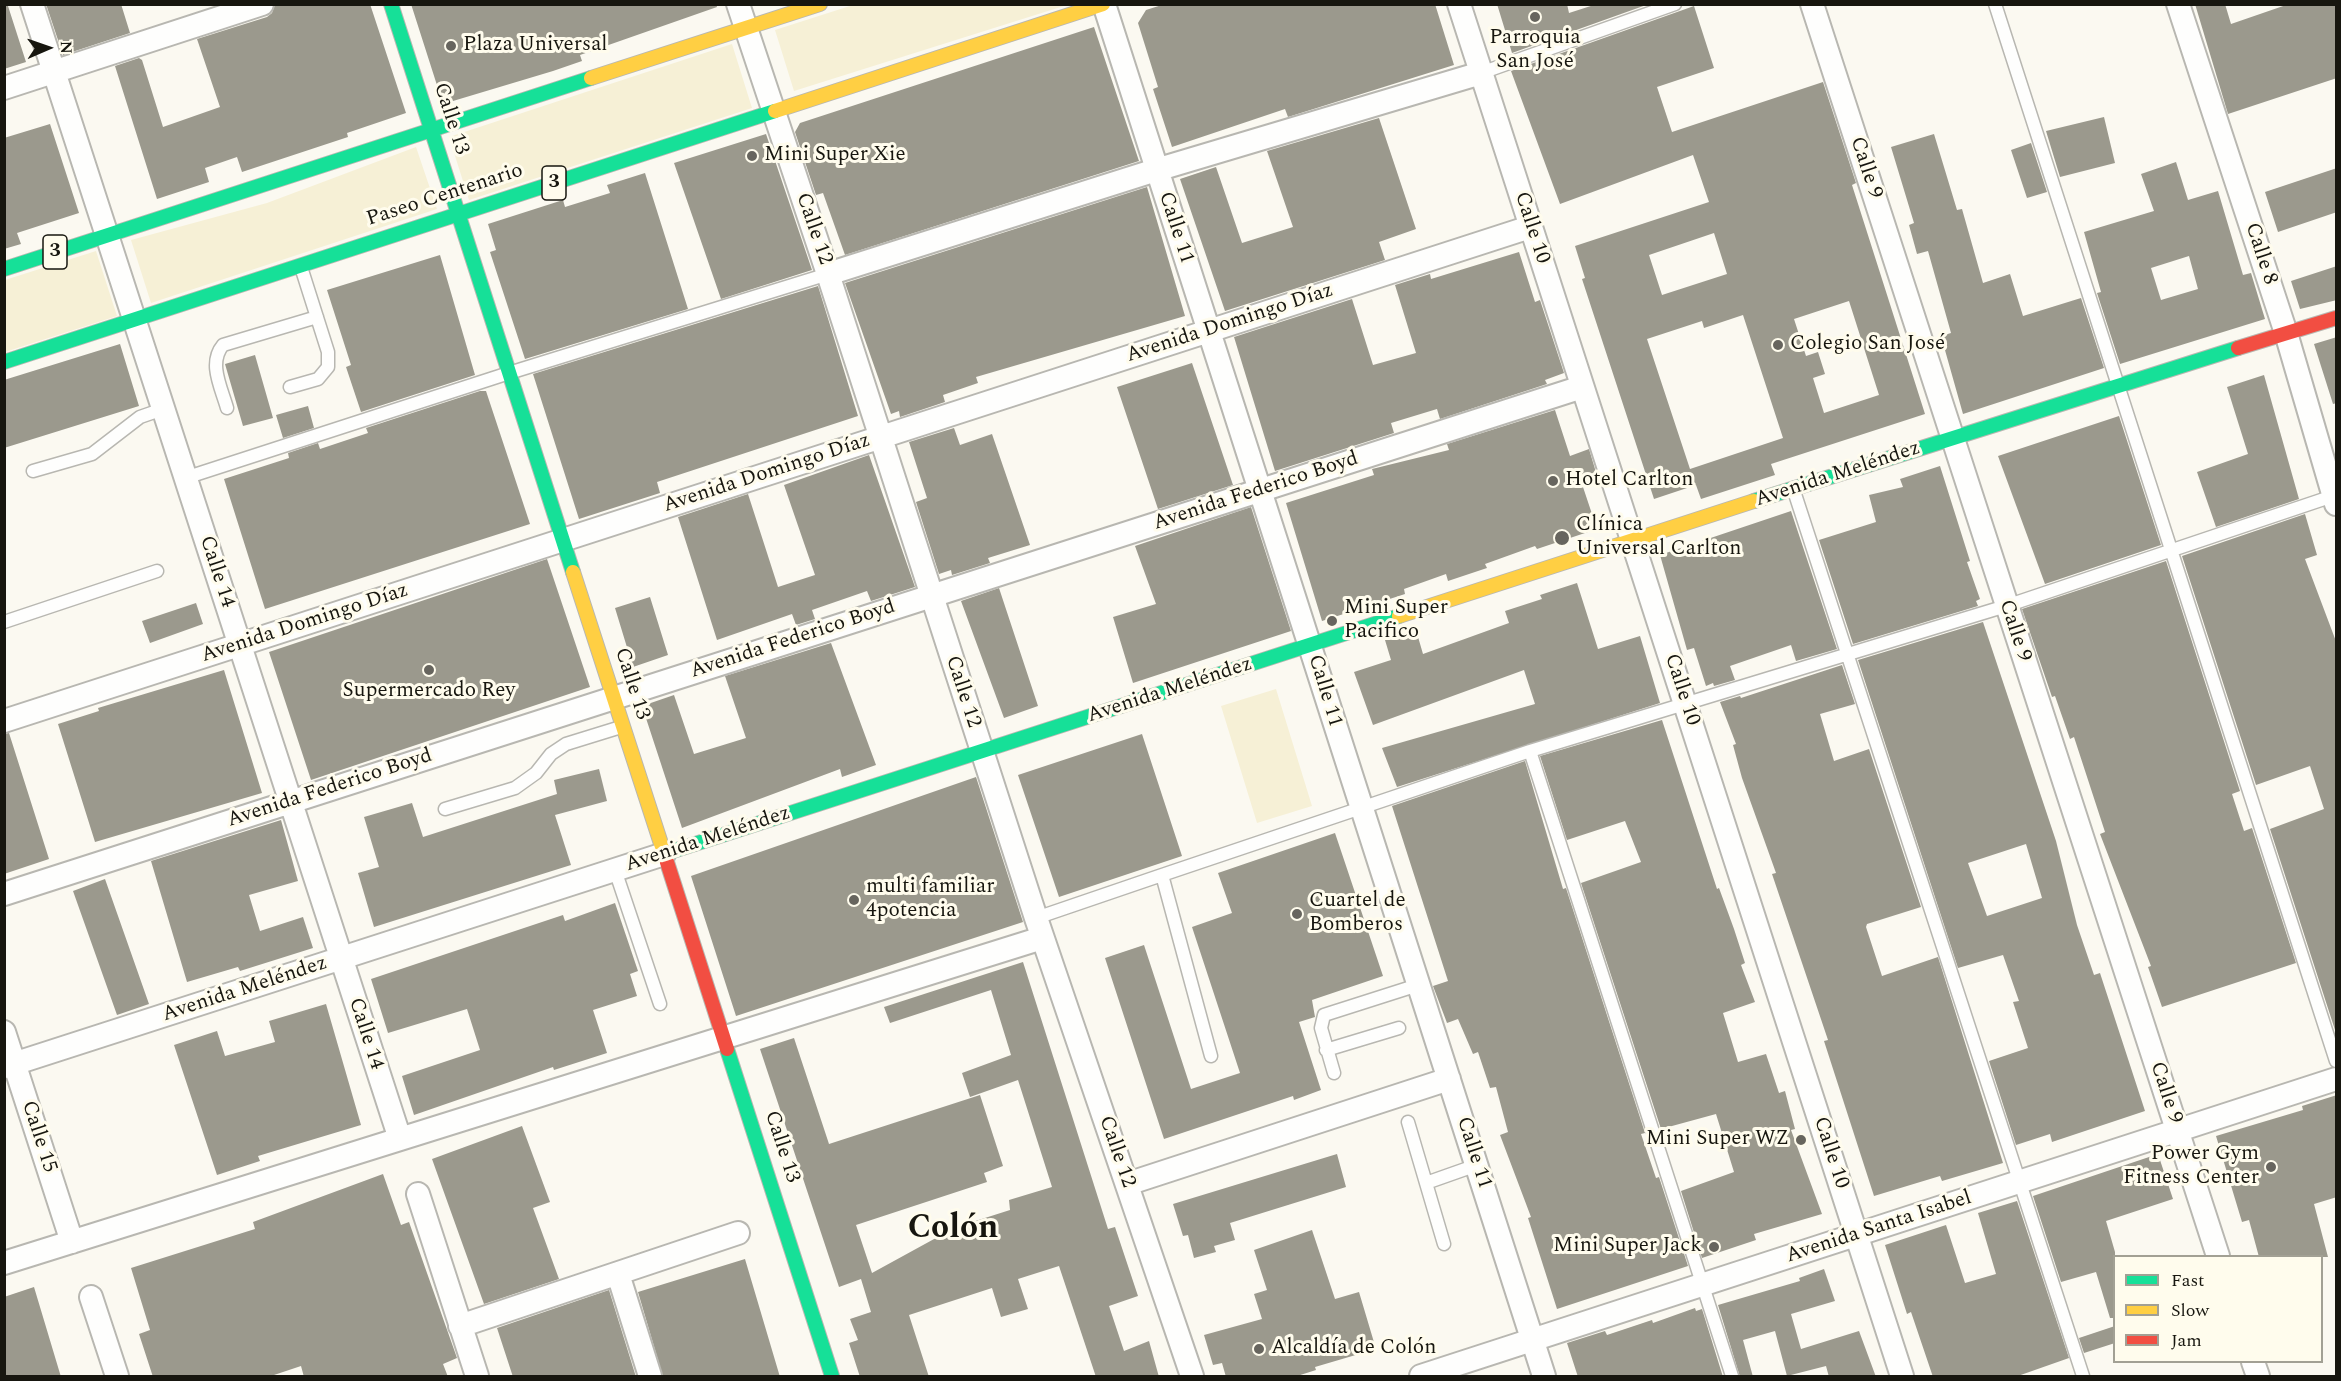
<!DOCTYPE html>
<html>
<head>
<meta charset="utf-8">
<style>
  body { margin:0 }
  #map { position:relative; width:2341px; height:1381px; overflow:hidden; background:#fbf9f1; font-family:Spectral,serif }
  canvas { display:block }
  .frame { position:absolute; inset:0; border:6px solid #17160f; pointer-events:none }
  .legend { position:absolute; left:2113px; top:1255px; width:210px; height:108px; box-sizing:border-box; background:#fffced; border:2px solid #a2a094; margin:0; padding:8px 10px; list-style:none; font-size:18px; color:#17160f }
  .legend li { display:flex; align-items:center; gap:12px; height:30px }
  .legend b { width:30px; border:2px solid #a2a094 }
  .north { position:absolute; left:18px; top:18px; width:60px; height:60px; -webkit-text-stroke:4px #fffced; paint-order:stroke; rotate:88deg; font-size:16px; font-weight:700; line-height:24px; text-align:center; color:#17160f }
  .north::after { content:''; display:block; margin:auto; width:21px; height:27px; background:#17160f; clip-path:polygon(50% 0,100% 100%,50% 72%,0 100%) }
</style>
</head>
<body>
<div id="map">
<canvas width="2341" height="1381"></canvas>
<div class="frame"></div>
<ul class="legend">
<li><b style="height:8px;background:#16e098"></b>Fast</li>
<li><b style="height:8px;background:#ffcf43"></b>Slow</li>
<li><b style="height:8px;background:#f24e42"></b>Jam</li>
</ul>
<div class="north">N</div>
</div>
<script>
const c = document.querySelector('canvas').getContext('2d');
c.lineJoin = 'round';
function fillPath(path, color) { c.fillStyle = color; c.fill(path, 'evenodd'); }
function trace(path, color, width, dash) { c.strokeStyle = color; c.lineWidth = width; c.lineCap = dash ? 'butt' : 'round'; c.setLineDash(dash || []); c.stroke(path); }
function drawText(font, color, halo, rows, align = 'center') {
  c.font = font + ' Spectral,serif'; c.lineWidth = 6; c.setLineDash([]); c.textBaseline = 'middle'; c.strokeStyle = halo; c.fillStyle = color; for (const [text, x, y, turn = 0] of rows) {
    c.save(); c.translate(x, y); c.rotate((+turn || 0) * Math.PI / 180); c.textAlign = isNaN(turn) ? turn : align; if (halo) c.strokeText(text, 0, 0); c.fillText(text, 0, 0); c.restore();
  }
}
fillPath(new Path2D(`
  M853,5H1067L794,91L775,30Z
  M732,44L752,108L469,200L449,137Z
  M416,147L437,209L151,303L131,240L267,203Z
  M96,251L117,316L5,352V280Z
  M1276,689L1312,806L1257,823L1221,706Z`), '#f6f0d6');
fillPath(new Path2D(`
  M46,4H121L130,33L63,55Z
  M275,4H370L406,113L347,133L348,137L242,172L237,157L205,168L209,182L157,199L115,66L139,58L142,60L163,127L220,107L197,39L267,17L272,13Z
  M411,4H716L717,7L580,55L582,61L553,71L443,104Z
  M1165,4H1435L1454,65L1288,117L1285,109L1172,147L1153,89L1158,87L1138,23L1146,10Z
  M1497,4H1567L1569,13L1597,4H1649L1512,53Z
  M2195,4H2225L2231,24L2289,4H2337V78L2228,114Z
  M4,6H8L26,62L4,69Z
  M1694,6L1714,68L1657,87L1672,132L1823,82L1856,183L1852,185L1925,414L1771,464L1775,475L1701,499L1696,485L1654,499L1582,279L1585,278L1575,246L1709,202L1693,155L1560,204L1511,71ZM1714,233L1727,274L1662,295L1649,255ZM1849,301L1879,395L1824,413L1813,378L1825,374L1818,352L1806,356L1794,319ZM1743,315L1783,438L1690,469L1647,339L1702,321L1704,328Z
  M1094,27L1139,161L845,255L823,193L816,195L795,132L800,123Z
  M2104,117L2115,163L2060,177L2046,131Z
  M1379,118L1416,229L1379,242L1385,260L1225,311L1180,179L1216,167L1242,243L1293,227L1267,151Z
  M50,124L79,213L17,233L21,244L4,249V138Z
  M766,134L812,270L721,299L674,163Z
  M1934,134L1957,210L1962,209L1983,283L2010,274L2023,316L2081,298L2104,368L1963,414L1941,336L1951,333L1928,251L1917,254L1909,225L1914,223L1891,147Z
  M2031,143L2047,192L2027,198L2011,150Z
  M2176,162L2188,200L2218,191L2243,275L2251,273L2265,319L2120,364L2097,293L2101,292L2084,232L2154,211L2141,174ZM2189,256L2198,289L2161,300L2151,268Z
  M2337,168V212L2278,232L2265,192Z
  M645,173L688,309L525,359L490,252L496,250L488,224L563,200L565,207L610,193L607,185Z
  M1147,187L1185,316L976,377L978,383L943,395L945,402L900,417L899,411L891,414L845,283Z
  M1519,252L1535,302L1540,300L1564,373L1545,380L1547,384L1440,419L1437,409L1391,423L1394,433L1275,471L1234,337L1352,299L1373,365L1416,353L1395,285L1430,274L1431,279Z
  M440,255L475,375L361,412L346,367L351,365L327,290Z
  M2337,266V300L2300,309L2291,281Z
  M818,286L858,416L657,482L660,493L579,519L533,374Z
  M2337,337V403L2333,404L2314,344Z
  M120,344L139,406L4,448V380Z
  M255,355L273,418L243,426L225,364Z
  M1192,363L1233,485L1158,509L1117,387Z
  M2264,375L2299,499L2216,527L2197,472L2248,454L2227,387Z
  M480,391H486L530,524L265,609L224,479L289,458L288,453L318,443L320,449L368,433L366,428Z
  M308,406L314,428L283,438L276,415Z
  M1555,410L1570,456L1589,449L1598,479L1582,484L1597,529L1537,549L1535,546L1485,564L1487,568L1448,581L1446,574L1404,589L1405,594L1322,621L1286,503L1374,475L1372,469L1449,450L1447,444Z
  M2119,416L2161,545L2045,584L1998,456Z
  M954,428L960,445L992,434L1030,545L988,558L990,563L952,575L951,570L939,574L916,502L927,498L909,442Z
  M869,455L915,587L871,601L867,591L812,610L815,619L796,625L792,614L717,640L678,517L748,494L778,587L815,575L784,485Z
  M1940,466L1970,561L1967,562L1980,599L1976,601L1978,606L1853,644L1819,540L1876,522L1869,495L1903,487L1900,479Z
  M1251,507L1291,631L1133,683L1113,617L1156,604L1135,546Z
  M1791,511L1837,649L1796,661L1791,645L1730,666L1735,680L1714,686L1713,683L1706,686L1694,648L1687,650L1660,555Z
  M2305,514L2317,555L2305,559L2337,644L2335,1030L2270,829L2324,809L2310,766L2256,785L2182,556Z
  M547,559L590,687L311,780L269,652Z
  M2166,561L2240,791L2232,794L2244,831L2252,828L2296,963L2162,1007L2148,967L2151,966L2100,834L2105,832L2074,737L2070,739L2055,696L2052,697L2022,609Z
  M1577,583L1598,649L1640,636L1660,703L1397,787L1382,748L1535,704L1524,670L1373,725L1354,672L1391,660L1385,640L1416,630L1423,654L1509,623L1505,611L1542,599L1540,595Z
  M999,588L1038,706L1004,718L961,601Z
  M650,597L668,655L633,667L615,608Z
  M196,603L203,624L150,643L142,621Z
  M1983,622L2056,841L2077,925L2094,975L2100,973L2145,1111L2052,1142L2050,1134L2016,1145L1989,1061L2028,1048L2013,1002L2019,1001L2003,955L1958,968L1858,660ZM2026,844L2042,898L1987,916L1968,863Z
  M831,643L876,765L842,777L840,769L682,828L642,706L674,695L694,754L746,738L725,676Z
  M1842,665L1855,704L1820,714L1834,761L1869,749L1921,907L1867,924L1866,927L1882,976L1938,957L2003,1163L1942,1181L1940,1176L1874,1196L1824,1041L1828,1040L1772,874L1776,873L1742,778L1733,745L1736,744L1720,702L1740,696L1741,698Z
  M224,670L262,793L95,842L58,724L99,711L98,708Z
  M1662,720L1717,889L1719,888L1734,929L1745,963L1741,965L1755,1002L1723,1013L1738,1062L1766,1054L1779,1093L1785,1091L1795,1129L1791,1130L1822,1214L1754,1234L1756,1240L1702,1258L1681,1191L1734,1172L1716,1114L1661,1129L1581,883L1641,862L1625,821L1567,840L1540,756Z
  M9,733L49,859L4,874V734Z
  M1142,734L1182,856L1059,897L1018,775Z
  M1525,761L1563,889L1566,888L1645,1133L1641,1134L1656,1178L1659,1177L1688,1266L1557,1309L1528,1218L1531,1217L1500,1135L1508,1132L1496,1087L1490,1088L1478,1052L1473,1054L1458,1019L1447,1023L1433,986L1448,981L1392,806Z
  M599,769L607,801L555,815L571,865L374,927L358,873L379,867L364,817L412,803L423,837L557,794L554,780Z
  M976,777L1023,922L736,1016L691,876Z
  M281,820L298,881L249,895L260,931L303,917L313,948L240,971L238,967L187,982L151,861Z
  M1335,833L1383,976L1312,1000L1315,1017L1299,1022L1321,1090L1294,1100L1293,1096L1164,1139L1105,958L1144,945L1191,1089L1240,1073L1192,927L1232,913L1218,873Z
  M105,879L149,1004L117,1015L73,891Z
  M615,903L638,971L630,974L637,996L593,1010L607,1053L554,1070L553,1067L414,1115L402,1076L480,1050L467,1009L388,1033L371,979L563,915L565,921Z
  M1023,962L1108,1229L1115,1227L1138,1296L1109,1306L1124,1351L1149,1341L1159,1377H1096L1059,1266L1018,1279L1028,1309L1001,1317L992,1288L909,1315L929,1377H860L849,1343L858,1340L850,1319L871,1312L861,1279L839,1287L760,1049L794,1038L829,1144L980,1095L1003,1166L984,1173L987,1182L856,1225L872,1273L945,1233L944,1231L1010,1210L1009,1200L1052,1187L1018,1080L970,1097L962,1073L1011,1055L991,990L890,1023L884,1007Z
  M326,1004L361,1125L258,1156L260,1161L217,1175L174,1045L217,1031L225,1056L275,1042L269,1021Z
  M2337,1095V1197L2314,1204L2328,1257H2259L2249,1220L2242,1222L2216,1136L2303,1110L2302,1106Z
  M522,1126L550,1202L533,1208L559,1279L484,1304L432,1159Z
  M1337,1154L1346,1187L1230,1223L1235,1240L1214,1246L1216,1252L1194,1258L1188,1235L1183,1236L1173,1204Z
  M2158,1154L2173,1199L2106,1221L2115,1252V1318H2110L2096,1272L2061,1282L2033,1196Z
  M383,1174L401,1225L409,1222L457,1358L443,1364L448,1377H304L301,1366L268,1377H153L139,1334L150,1330L131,1268L255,1229L253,1222Z
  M2017,1201L2069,1358L2015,1377H1933L1911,1312L1907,1314L1885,1245L1946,1225L1965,1283L1996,1274L1978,1213Z
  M1312,1230L1335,1299L1359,1292L1376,1349L1315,1367L1316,1370L1294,1377H1226L1222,1363L1213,1365L1204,1335L1262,1319L1254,1294L1267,1290L1254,1250Z
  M745,1259L780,1377H663L638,1292Z
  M1824,1269L1835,1301L1791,1314L1801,1349L1859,1331L1876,1377H1829L1826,1366L1787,1376L1775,1331L1743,1340L1753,1377H1740L1718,1305L1800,1281L1799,1278Z
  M34,1287L61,1377H4V1297Z
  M609,1290L636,1377H513L497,1328Z
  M1695,1308L1696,1311L1702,1309L1723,1377H1578L1567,1343L1605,1331L1607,1335L1652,1320L1653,1323Z
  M2115,1326V1343L2084,1353L2079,1338Z`), '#9b998d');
const lane = new Path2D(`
  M1995,4L2336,1061
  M1481,73L1675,4
  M290,387L318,379L328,367V352L301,267
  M227,408C221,387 208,363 223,345L317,317
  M33,471L92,454L140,417L163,409
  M185,478L509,373L828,274
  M1794,491L2083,1376
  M4,622L157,571
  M1530,751L1732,1376
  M445,809L515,788L536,773L551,754L566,744L621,727
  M615,870L660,1004
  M1036,918L1162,875
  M1326,1050L1399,1028
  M1211,1056L1162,875L1530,751L2006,606L2336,495
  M1334,1073L1321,1028L1324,1015L1418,985
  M1408,1122L1444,1244
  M1426,1183L1477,1165`);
const street = new Path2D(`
  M32,4L400,1139
  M738,4L828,274L1036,918L1192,1376
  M1104,4L1544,1376
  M1459,4L1902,1376
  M1812,4L2218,1256
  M2178,4L2286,333L2336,504
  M4,88L262,4
  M828,274L1156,170L1481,73
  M4,721L1530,227
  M4,894L1582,387
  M4,1032L72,1242
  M4,1067L664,854
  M1127,1184L1449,1079
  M418,1194L477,1376
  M4,1263L1042,938
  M618,1274L650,1376
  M91,1297L117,1376
  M460,1326L738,1233
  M2253,1362L2258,1376
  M1421,1376L2336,1079`);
const fast = new Path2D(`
  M391,4L573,572
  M4,269L591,78
  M4,362L775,111
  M1754,501L2238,348
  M664,854L1399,616
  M727,1049L832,1376`);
const slow = new Path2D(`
  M591,78L820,4
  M775,111L1103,4
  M573,572L665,856
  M1399,616L1754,501`);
const jam = new Path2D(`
  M2238,348L2336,318
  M665,856L727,1049`);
trace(lane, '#b8b7b1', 15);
trace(street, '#b8b7b1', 26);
trace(fast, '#b8b7b1', 16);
trace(slow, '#b8b7b1', 16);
trace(jam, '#b8b7b1', 16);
trace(lane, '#fefefd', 12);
trace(street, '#fefefd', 22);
trace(fast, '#16e098', 14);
trace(slow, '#ffcf43', 14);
trace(jam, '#f24e42', 14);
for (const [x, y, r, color] of [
  [1535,17,6,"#67655e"],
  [451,46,6,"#67655e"],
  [752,156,6,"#67655e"],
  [1778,345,6,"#67655e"],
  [1553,481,6,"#67655e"],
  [1562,538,8,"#67655e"],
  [1332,621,6,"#67655e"],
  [429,670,6,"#67655e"],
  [854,900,6,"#67655e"],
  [1297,914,6,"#67655e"],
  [1801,1140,6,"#67655e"],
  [2271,1167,6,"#67655e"],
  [1714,1247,6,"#67655e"],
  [1259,1349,6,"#67655e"]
]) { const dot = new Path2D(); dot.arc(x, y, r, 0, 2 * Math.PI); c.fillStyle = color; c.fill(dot); trace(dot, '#fffced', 2); }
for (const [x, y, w] of [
  [554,183,24],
  [55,252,24]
]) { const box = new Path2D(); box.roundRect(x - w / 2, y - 17, w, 34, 4.5); c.fillStyle = '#fffced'; c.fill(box); trace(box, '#17160f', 1.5); }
drawText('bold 20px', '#17160f', null, [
  ["3",554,183],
  ["3",55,252]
]);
drawText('21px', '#17160f', '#fffced', [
  ["Parroquia",1535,39,"center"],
  ["San José",1535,63,"center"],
  ["Plaza Universal",463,46],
  ["Mini Super Xie",764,156],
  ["Colegio San José",1790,345],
  ["Hotel Carlton",1565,481],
  ["Clínica",1576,526],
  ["Universal Carlton",1576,550],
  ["Mini Super",1344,609],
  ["Pacifico",1344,633],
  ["Supermercado Rey",429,692,"center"],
  ["multi familiar",866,888],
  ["4potencia",866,912],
  ["Cuartel de",1309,902],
  ["Bomberos",1309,926],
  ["Mini Super WZ",1789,1140,"right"],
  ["Power Gym",2259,1155,"right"],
  ["Fitness Center",2259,1179,"right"],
  ["Mini Super Jack",1702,1247,"right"],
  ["Alcaldía de Colón",1271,1349]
], 'left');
drawText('21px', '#17160f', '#fffced', [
  ["Calle 13",450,119,72],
  ["Calle 9",1865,168,72],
  ["Paseo Centenario",445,196,-18],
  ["Calle 11",1175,228,72],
  ["Calle 10",1531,228,72],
  ["Calle 12",813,229,71],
  ["Calle 8",2260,254,72],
  ["Avenida Domingo Díaz",1230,324,-18],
  ["Avenida Domingo Díaz",767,474,-18],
  ["Avenida Meléndez",1838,475,-18],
  ["Avenida Federico Boyd",1256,492,-18],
  ["Calle 14",216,572,72],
  ["Avenida Domingo Díaz",305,624,-18],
  ["Calle 9",2014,631,72],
  ["Avenida Federico Boyd",793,640,-18],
  ["Calle 13",631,684,72],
  ["Calle 10",1681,690,72],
  ["Avenida Meléndez",1170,691,-18],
  ["Calle 11",1324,691,73],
  ["Calle 12",962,692,72],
  ["Avenida Federico Boyd",330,789,-18],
  ["Avenida Meléndez",708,840,-18],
  ["Avenida Meléndez",245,990,-18],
  ["Calle 14",365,1034,72],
  ["Calle 9",2165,1093,72],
  ["Calle 15",38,1137,72],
  ["Calle 13",781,1147,72],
  ["Calle 12",1116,1152,71],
  ["Calle 11",1473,1153,72],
  ["Calle 10",1830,1153,72],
  ["Avenida Santa Isabel",1879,1228,-18]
]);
drawText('bold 33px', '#17160f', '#fffced', [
  ["Colón",953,1231]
]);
</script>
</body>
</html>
